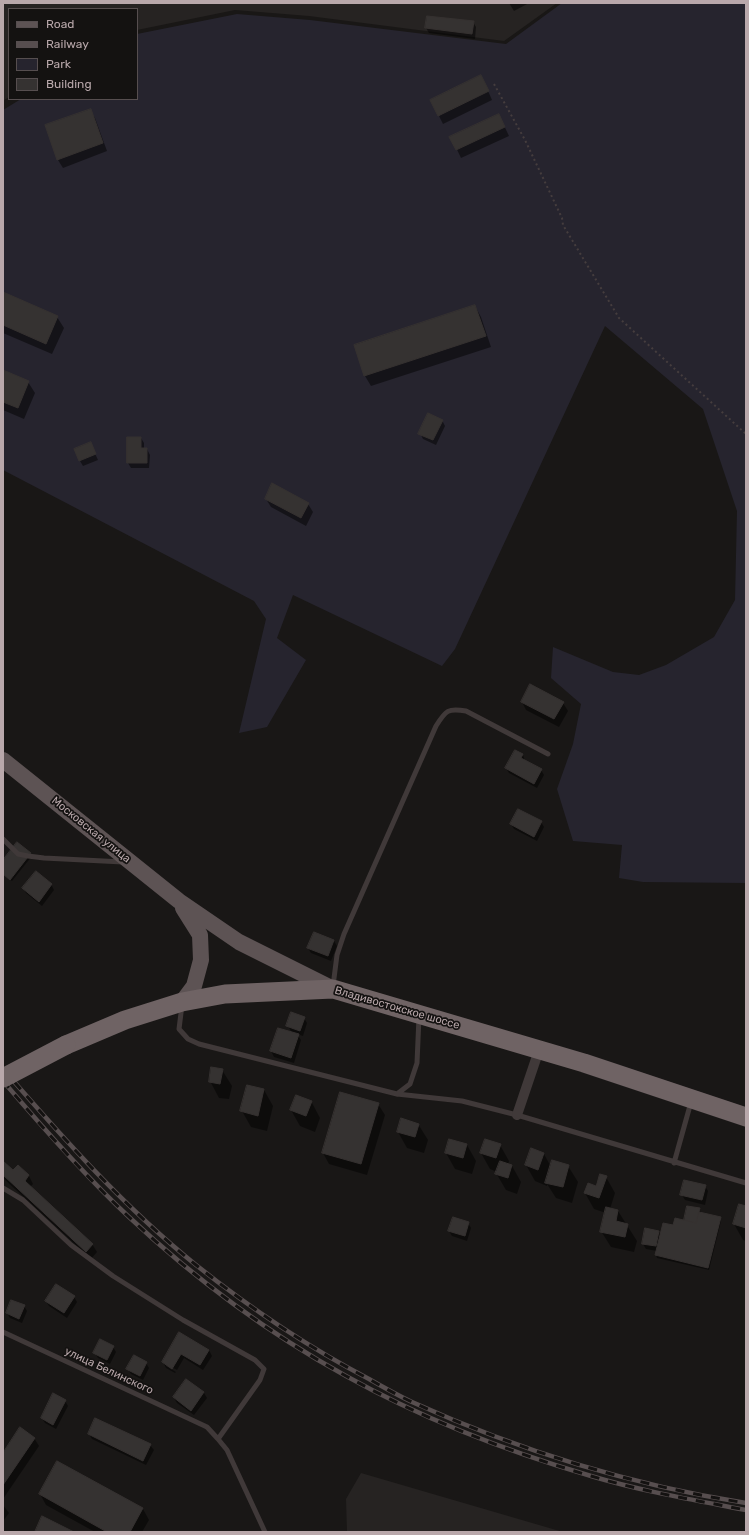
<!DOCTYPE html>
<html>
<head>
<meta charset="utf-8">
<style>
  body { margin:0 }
  #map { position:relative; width:749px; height:1535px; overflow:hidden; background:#191716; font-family:Rubik,sans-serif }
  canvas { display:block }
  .frame { position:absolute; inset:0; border:4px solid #b9a8ab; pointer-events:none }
  .legend { position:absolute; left:8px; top:8px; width:130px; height:92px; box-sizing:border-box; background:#141211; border:1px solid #564e4f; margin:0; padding:5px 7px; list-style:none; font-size:12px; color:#b9a8ab }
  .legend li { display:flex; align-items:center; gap:8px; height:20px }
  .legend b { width:20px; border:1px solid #564e4f }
</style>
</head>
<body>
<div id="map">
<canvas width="749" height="1535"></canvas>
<div class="frame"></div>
<ul class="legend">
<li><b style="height:5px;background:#5d5354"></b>Road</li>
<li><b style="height:5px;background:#574e4f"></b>Railway</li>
<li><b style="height:11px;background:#26242e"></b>Park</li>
<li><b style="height:11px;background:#353231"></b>Building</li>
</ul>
</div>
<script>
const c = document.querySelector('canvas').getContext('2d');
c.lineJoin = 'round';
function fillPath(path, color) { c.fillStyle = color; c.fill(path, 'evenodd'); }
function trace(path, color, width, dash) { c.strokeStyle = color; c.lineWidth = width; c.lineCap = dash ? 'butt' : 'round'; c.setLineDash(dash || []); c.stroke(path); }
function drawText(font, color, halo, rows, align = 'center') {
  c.font = font + ' Rubik,sans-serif'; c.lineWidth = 3.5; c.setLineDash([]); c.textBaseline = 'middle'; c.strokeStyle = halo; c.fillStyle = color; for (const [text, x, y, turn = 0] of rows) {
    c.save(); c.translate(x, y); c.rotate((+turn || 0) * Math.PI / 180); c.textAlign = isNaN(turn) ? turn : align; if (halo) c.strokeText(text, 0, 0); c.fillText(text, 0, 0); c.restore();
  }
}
fillPath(new Path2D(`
  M3,3H557L504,41L309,16L235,10L137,30V9H9V97L3,101Z
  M361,1473L563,1532H347L346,1499Z`), '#262322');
fillPath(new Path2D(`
  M562,3H746V883L643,882L619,878L622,845L573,841L557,789L573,744L581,704L551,678L553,647L613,672L639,675L666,665L714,637L735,600L737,511L703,409L605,326L455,649L442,666L293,595L277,638L306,660L267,727L239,733L266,619L254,601L3,470V110L21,99H137V34L237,14L310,20L506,44Z`), '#26242e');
fillPath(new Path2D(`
  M509,3H529L514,11Z
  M473,22L476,27L475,39L429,33L426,28Z
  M485,84L492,100L443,124L439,116Z
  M90,110L95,118L107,151L63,168L58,160L46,126Z
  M499,115L509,136L461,158L451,137Z
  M3,293L57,317L64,328L52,354L3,333Z
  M475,306L481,317L491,347L371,386L365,376L355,345Z
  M3,371L28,382L35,393L24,419L3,410Z
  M442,420L445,426L436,445L423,439L420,433Z
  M141,438L144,443V449H147L150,455L149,468H131L128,463Z
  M92,447L98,460L83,466L80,461Z
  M266,499L308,504L313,512L306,526L271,507Z
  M522,702L563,703L568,711L559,727L526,710Z
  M515,751L523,755L525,761L541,770L544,775L537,788L509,773L506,768Z
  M541,822L544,827L537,841L514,829L511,824Z
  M32,856L12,881L3,874V862Z
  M51,884L54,890L42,906L26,893L23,888Z
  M334,941L337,946L331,961L311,953L308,948Z
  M304,1018L307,1023L303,1036L297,1034L301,1040L294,1063L274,1057L271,1051L278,1029L292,1033L288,1026Z
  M222,1070L232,1086L229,1099L219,1098L210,1081Z
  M264,1090L273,1106L267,1131L251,1127L242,1111Z
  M311,1101L320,1118L315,1132L300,1126L291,1110Z
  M378,1104L385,1115L367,1175L329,1164L323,1153Z
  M418,1124L428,1140L424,1153L407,1148L398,1132Z
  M467,1145L476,1161L472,1174L455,1169L446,1153Z
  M500,1145L509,1161L508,1165L512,1166L521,1182L517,1194L506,1190L496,1173L497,1172L490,1169L481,1153Z
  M544,1154L551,1167L568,1166L578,1182L572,1203L556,1198L547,1184V1186L535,1181L526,1165Z
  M3,1162L13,1171L18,1166L29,1176L33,1184L30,1187L92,1244L97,1252L91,1259L3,1178Z
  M606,1177L615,1193L610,1209L618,1211L637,1241L634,1252L611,1247L601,1231L606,1213L594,1209L585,1193L597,1187Z
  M705,1186L708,1191L705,1205L685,1200L682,1195Z
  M688,1207L699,1209L702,1214L720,1218L721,1221L709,1270L657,1258L656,1255L657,1251L646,1249L643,1244L658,1232L661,1236L684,1221Z
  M746,1207V1241L743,1240L734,1224Z
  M468,1223L471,1228L467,1241L452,1236L449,1231Z
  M74,1297L77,1302L67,1318L49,1306L46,1301Z
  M24,1306L27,1311L22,1323L10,1318L7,1313Z
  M179,1334L209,1350L212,1356L203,1370L184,1358L177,1370L166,1364V1366L176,1372L175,1373L166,1368L163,1362Z
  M113,1347L116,1352L110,1364L98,1358L95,1353Z
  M146,1363L149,1368L143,1380L131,1374L128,1369Z
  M186,1381L204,1393L207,1398L194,1415L177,1403L174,1398Z
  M65,1401L68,1406L56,1429L45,1423L42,1418Z
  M96,1419L150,1445L154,1450L146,1465L92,1439L89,1434Z
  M34,1438L39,1446L3,1499V1454Z
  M58,1462L143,1509L149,1520L142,1532H95L46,1505L40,1494Z
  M3,1505L9,1513L3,1521Z`), '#0007');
const building = new Path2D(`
  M427,16L474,21L472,34L425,28Z
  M481,75L489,91L438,116L430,100Z
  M91,109L103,143L57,160L45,125Z
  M499,114L505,127L456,150L449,137Z
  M3,292L58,316L46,344L3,325Z
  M475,305L486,336L364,376L354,345Z
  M3,370L29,381L18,408L3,402Z
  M428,413L443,420L433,440L418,434Z
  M127,437H141V448H147V463H127Z
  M91,442L96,454L79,461L74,449Z
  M272,483L309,503L301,518L265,499Z
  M530,684L564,702L554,719L521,702Z
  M515,750L523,754L521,758L542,769L534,784L505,768Z
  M518,809L542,821L534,837L510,824Z
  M17,842L31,853L10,880L3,874V860Z
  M36,871L52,884L39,902L22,888Z
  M314,932L334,940L328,956L307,948Z
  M291,1012L305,1017L300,1031L286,1026Z
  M278,1028L299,1034L291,1058L270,1051Z
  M211,1067L223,1069L220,1084L209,1082Z
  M247,1085L264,1089L258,1116L240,1111Z
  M340,1092L379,1103L361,1164L322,1153Z
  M296,1095L312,1101L306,1116L290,1110Z
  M401,1118L419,1124L415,1137L397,1132Z
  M449,1139L467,1144L463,1158L445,1153Z
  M485,1139L501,1144L496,1158L480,1153Z
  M531,1148L544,1153L538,1170L525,1165Z
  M552,1160L569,1165L563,1187L545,1183Z
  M3,1161L13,1170L18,1165L29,1175L25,1181L93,1244L86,1252L3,1175Z
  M500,1161L512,1165L508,1178L495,1174Z
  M600,1174L607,1176L599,1198L584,1193L588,1183L596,1186Z
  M684,1180L706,1185L702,1200L680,1195Z
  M739,1204L746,1206V1228L733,1224Z
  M687,1206L700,1208L696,1223L684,1220Z
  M606,1207L618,1210L616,1221L628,1224L625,1237L600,1232Z
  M699,1212L721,1217L708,1268L655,1255L663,1223L673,1225L675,1218L696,1223Z
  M453,1217L469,1222L465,1236L448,1231Z
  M645,1228L659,1231L656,1246L642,1244Z
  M56,1284L75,1296L64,1313L45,1301Z
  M11,1300L25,1305L19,1319L6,1313Z
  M179,1332L209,1350L200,1365L181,1354L172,1369L162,1362Z
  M100,1339L114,1346L107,1360L93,1353Z
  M134,1355L147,1362L140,1376L126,1369Z
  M186,1379L204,1392L191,1411L173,1397Z
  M53,1393L66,1400L53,1425L41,1418Z
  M95,1418L151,1444L143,1461L88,1434Z
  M20,1427L35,1438L3,1485V1453Z
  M57,1461L143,1508L130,1532H107L39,1494Z
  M42,1516L74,1532H35Z`);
fillPath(building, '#353231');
trace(building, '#353130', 1);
trace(new Path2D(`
  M494,84L525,140L562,218L563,225L619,318L746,434`), '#453d3e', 2, [2, 3]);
trace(new Path2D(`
  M3,839L18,854L28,856L44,858L123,862
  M333,986L337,955L344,934L436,726C446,710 448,708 466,711L548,754
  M182,1005L179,1029L188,1039L199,1044L397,1094L462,1101L517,1115L746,1183
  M397,1094L410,1084L417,1063L419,1017
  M674,1163L691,1102
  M3,1188L23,1200L71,1245L113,1276L183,1320L255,1360L264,1369L260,1380L218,1439
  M3,1332L207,1427L218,1439L227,1450L265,1532`), '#403939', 5);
trace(new Path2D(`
  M517,1115L539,1050`), '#403939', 10);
trace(new Path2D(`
  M3,760L179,901L239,942L333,989
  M182,1002L194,986L201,960L200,935L183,908`), '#5d5354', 16);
trace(new Path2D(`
  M66,1045L125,1020L182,1002L225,994L333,989L584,1063L746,1117`), '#6f6364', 19);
const rail = new Path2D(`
  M3,1069C63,1138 124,1207 196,1265C250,1308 308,1347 369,1379C383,1387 397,1395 412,1402C518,1450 631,1485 746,1503
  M3,1081C43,1128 84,1175 129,1217C194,1278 268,1333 346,1376C423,1419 506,1451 591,1476C641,1491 694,1500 746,1510`);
trace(rail, '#574e4f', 4.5);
trace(rail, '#141211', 3, [9]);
trace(new Path2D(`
  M3,1078L66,1045`), '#6f6364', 19);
drawText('11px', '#b9a8ab', '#141211', [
  ["Московская улица",91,830,39],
  ["Владивостокское шоссе",397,1008,16],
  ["улица Белинского",109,1371,25]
]);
</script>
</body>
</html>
